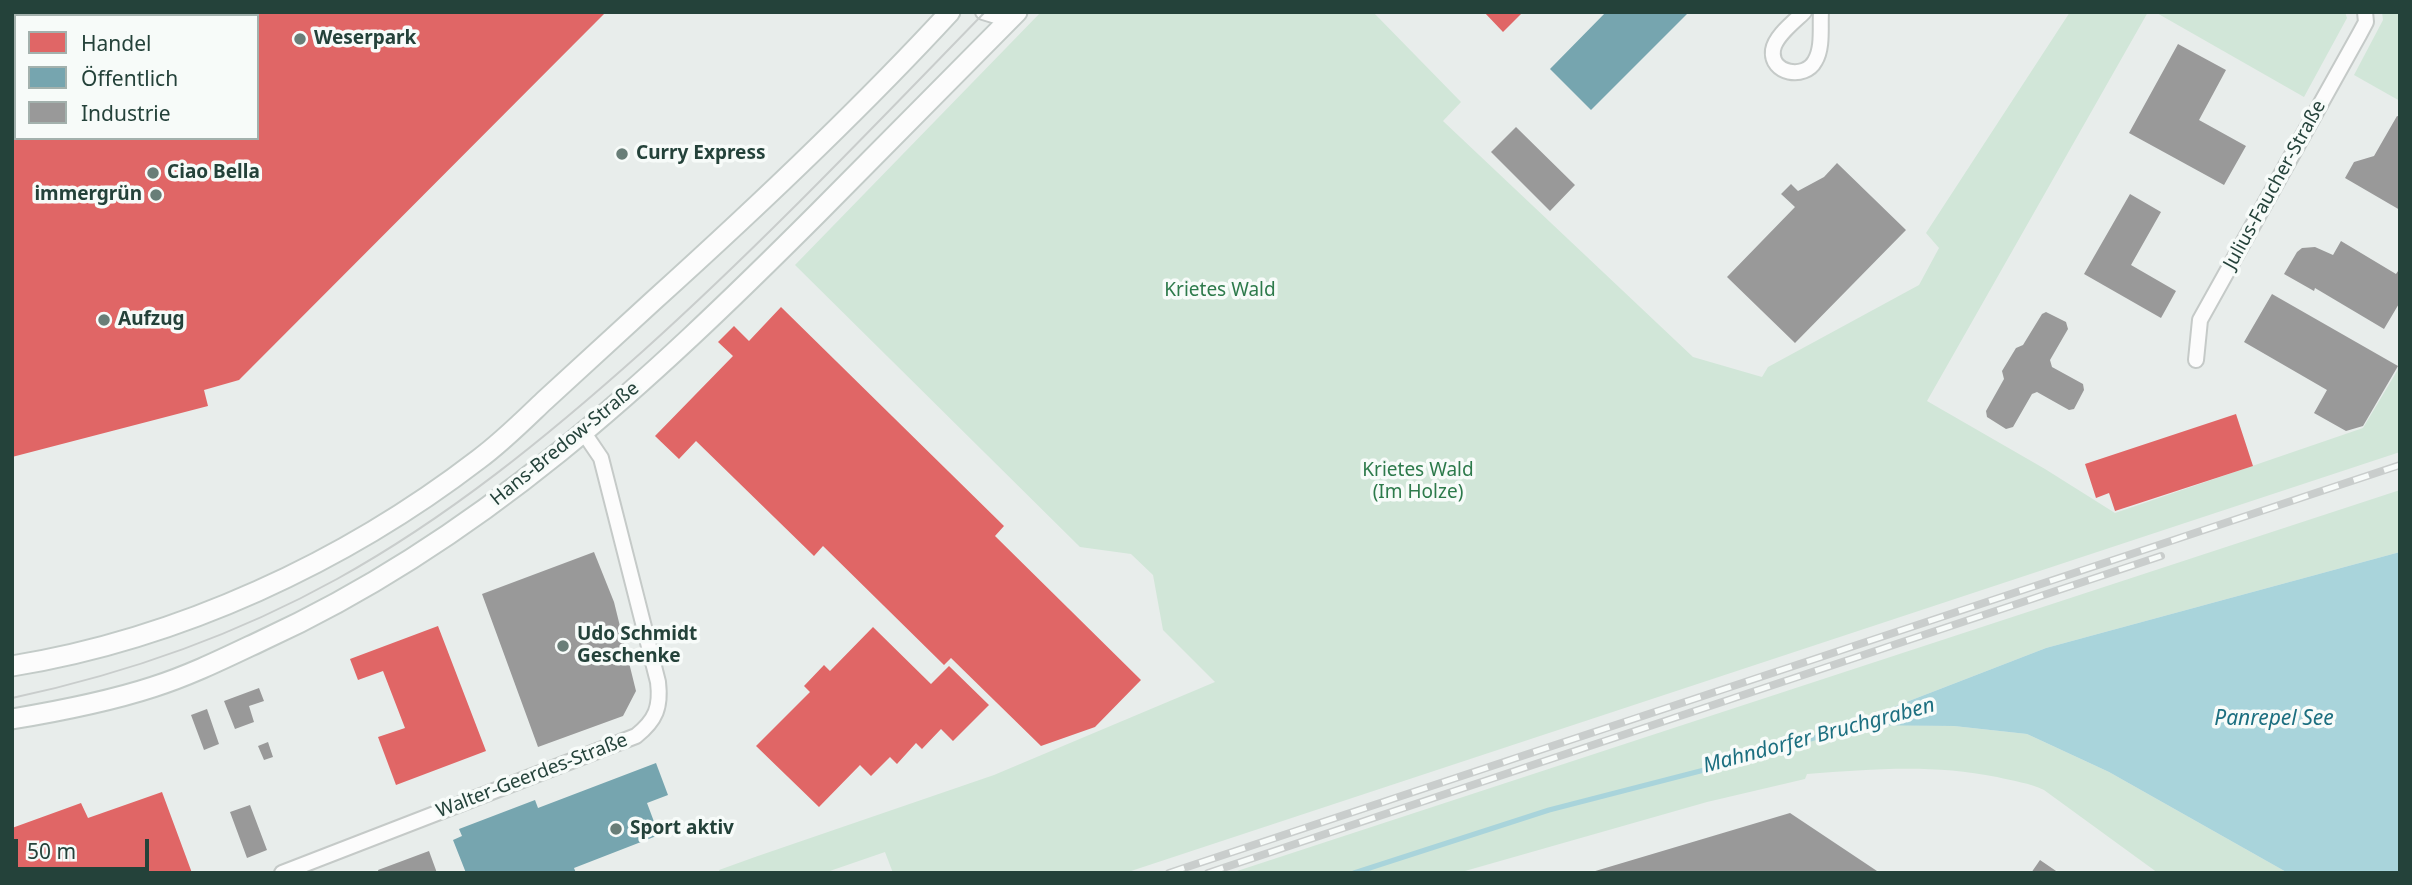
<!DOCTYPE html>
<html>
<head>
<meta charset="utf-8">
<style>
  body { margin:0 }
  #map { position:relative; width:2412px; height:885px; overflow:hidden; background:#e8edeb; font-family:"Noto Sans",sans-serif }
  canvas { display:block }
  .frame { position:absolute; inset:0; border:14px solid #24423a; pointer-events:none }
  .legend { position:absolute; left:14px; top:14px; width:245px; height:126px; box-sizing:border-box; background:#f7fbf9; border:2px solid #a3b1ad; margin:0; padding:9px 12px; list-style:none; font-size:21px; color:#24423a }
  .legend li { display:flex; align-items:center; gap:14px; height:35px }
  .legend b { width:35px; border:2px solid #a3b1ad }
  .scale { position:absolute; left:14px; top:839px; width:135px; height:32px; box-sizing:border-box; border:4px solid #24423a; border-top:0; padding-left:9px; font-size:21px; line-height:24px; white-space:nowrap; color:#24423a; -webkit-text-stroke:5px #f7fbf9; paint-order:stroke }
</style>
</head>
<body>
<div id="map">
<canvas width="2412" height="885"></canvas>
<div class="frame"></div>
<ul class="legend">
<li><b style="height:19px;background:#e06666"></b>Handel</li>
<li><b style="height:19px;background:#76a5af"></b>Öffentlich</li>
<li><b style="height:19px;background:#999"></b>Industrie</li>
</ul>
<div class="scale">50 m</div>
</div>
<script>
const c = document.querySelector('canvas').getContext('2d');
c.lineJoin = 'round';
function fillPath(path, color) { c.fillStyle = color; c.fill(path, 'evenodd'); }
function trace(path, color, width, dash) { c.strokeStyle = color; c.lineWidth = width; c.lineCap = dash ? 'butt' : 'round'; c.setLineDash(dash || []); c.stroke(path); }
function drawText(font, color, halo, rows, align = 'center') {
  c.font = font + ' "Noto Sans",sans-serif'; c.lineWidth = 7; c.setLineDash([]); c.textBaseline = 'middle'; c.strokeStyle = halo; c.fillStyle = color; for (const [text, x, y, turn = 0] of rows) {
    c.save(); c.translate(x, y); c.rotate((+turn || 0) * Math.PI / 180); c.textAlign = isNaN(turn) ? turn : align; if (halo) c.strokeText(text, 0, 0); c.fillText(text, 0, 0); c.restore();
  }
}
fillPath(new Path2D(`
  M1041,12H1373L1461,102L1443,121L1693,357L1762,377L1768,367L1919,285L1939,248L1926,233L2070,12H2148L1927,401L2045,469L2115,513L2363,428L2400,366V452L1125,873H893L885,852L824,873H720L719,870L755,857L994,775L1215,682L1163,630L1153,575L1131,554L1080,547L795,265Z
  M2155,12H2345L2347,18L2304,97Z
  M2382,12H2400V101L2354,75L2383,20Z
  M2400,490V552L2046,648L1865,718L1856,724L1954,726L2027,734L2109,772L2288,873H2158L2044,790C2029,783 2014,781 1997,777C1933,764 1872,769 1807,774L1805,779L1707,802L1458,873H1231Z`), '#d1e6d8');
fillPath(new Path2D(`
  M2400,552V873H2288L2109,772L2027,734L1954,726L1855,725L1865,718L2046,648Z`), '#a9d4db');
fillPath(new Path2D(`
  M12,12H606L239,380L204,390L208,406L12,457ZM16,16H257V138H16Z
  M1484,12H1523L1503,32Z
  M616.5 153a5.5 5.5 0 1 1 11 0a5.5 5.5 0 1 1-11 0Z
  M781,307L1004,526L995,536L1141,680L1095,727L1041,746L951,658L944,665L823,546L814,556L696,441L679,459L655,436L733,356L718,342L734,326L749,341Z
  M2236,414L2253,466L2115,511L2109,493L2096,498L2085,464Z
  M438,626L486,751L396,785L378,737L405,728L383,671L358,680L350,659Z
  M873,627L931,684L949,666L989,705L953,741L941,729L922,749L916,743L897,764L890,757L871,776L860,765L819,807L756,746L810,692L804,686L824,665L830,671Z
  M162,792L192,873H12V828L81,803L88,818Z`), '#e06666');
fillPath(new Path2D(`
  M1606,12H1689L1591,110L1550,69Z
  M656,763L668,795L647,803L659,835L574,868L576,873H466L453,840L462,836L459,829L535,800L538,808Z`), '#76a5af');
fillPath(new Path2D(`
  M2178,44L2226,70L2199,120L2246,146L2224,185L2129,133Z
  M2397,116L2400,117V210L2345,178L2354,162L2374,156Z
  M1516,127L1575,185L1550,211L1491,152Z
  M1837,163L1906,230L1795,343L1727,277L1795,207L1781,194L1791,184L1798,191L1824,177Z
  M2130,194L2161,212L2131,265L2176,291L2161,318L2084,274Z
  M2341,241L2396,274L2400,268V302L2384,329L2315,288L2314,291L2284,274L2297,252L2302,248L2315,247L2333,255Z
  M2272,294L2398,366L2363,426L2346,431L2314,413L2327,390L2244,342Z
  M2046,312L2066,322L2068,329L2050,360L2052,367L2083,384L2084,390L2074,409L2069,410L2037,392L2032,394L2013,427L2006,429L1987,417L1986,411L2004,379L2002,371L2016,348L2023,345L2042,314Z
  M594,552L614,602L636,691L623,716L538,747L482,594Z
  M259,688L264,701L249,706L254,722L235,729L224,701Z
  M207,709L219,744L204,750L191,715Z
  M268,742L273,757L264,760L258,746Z
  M250,805L267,850L247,858L230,812Z
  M1790,813L1880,873H1593L1592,872Z
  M429,851L437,873H379L378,870Z
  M2040,860L2059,873H2031Z`), '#999');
trace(new Path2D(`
  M1354,873L1549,810L1743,760L1862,723`), '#a9d4db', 5);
const street = new Path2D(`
  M983,12L1009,20
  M1804,12C1794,22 1775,36 1773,50C1770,74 1805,80 1815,61C1823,48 1820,27 1821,12
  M2196,360L2200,320L2359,35L2366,22L2365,12
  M282,873L636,736C656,720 661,707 658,682L601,458L584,433`);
const secondary = new Path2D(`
  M12,666C179,639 345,562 479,459C502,442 523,421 544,401C580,368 616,335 652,302C755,209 856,114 950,12
  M12,719C60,711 107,702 153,687C191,675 227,657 263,640C481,540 650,381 818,213C884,146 951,79 1017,12`);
trace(street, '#c5cac8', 18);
trace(secondary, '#c3cbc8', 23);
trace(street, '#fcfcfc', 14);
trace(secondary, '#fcfcfc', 19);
trace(new Path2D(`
  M12,698C125,674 236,635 337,579C449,517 548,436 643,351C763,243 873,127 985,12`), '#c9cdcc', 2);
const rail = new Path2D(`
  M1169,873L2400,465
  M1208,873L2161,556`);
trace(rail, '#c9cdcc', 8);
trace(rail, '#f7fbf9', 5, [16]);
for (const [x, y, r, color] of [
  [300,39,7,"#697e78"],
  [622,154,7,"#697e78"],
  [153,173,7,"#697e78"],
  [156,195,7,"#697e78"],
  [104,320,7,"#697e78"],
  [563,646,7,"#697e78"],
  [616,829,7,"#697e78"]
]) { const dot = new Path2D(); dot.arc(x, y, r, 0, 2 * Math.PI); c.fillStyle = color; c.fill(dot); trace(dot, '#f7fbf9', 2.5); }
drawText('bold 19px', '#24423a', '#f7fbf9', [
  ["Weserpark",314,39],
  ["Curry Express",636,154],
  ["Ciao Bella",167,173],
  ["immergrün",142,195,"right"],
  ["Aufzug",118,320],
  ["Udo Schmidt",577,635],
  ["Geschenke",577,657],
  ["Sport aktiv",630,829]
], 'left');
drawText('19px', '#24423a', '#f7fbf9', [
  ["Julius-Faucher-Straße",2275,185,-61],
  ["Hans-Bredow-Straße",565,444,-39],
  ["Walter-Geerdes-Straße",532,776,-21]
]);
drawText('19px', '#2d7a4b', '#f7fbf9', [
  ["Krietes Wald",1220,291],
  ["Krietes Wald",1418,471],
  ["(Im Holze)",1418,493]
]);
drawText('italic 21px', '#1c6f80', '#f7fbf9', [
  ["Panrepel See",2274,719],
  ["Mahndorfer Bruchgraben",1819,736,-15]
]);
</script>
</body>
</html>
